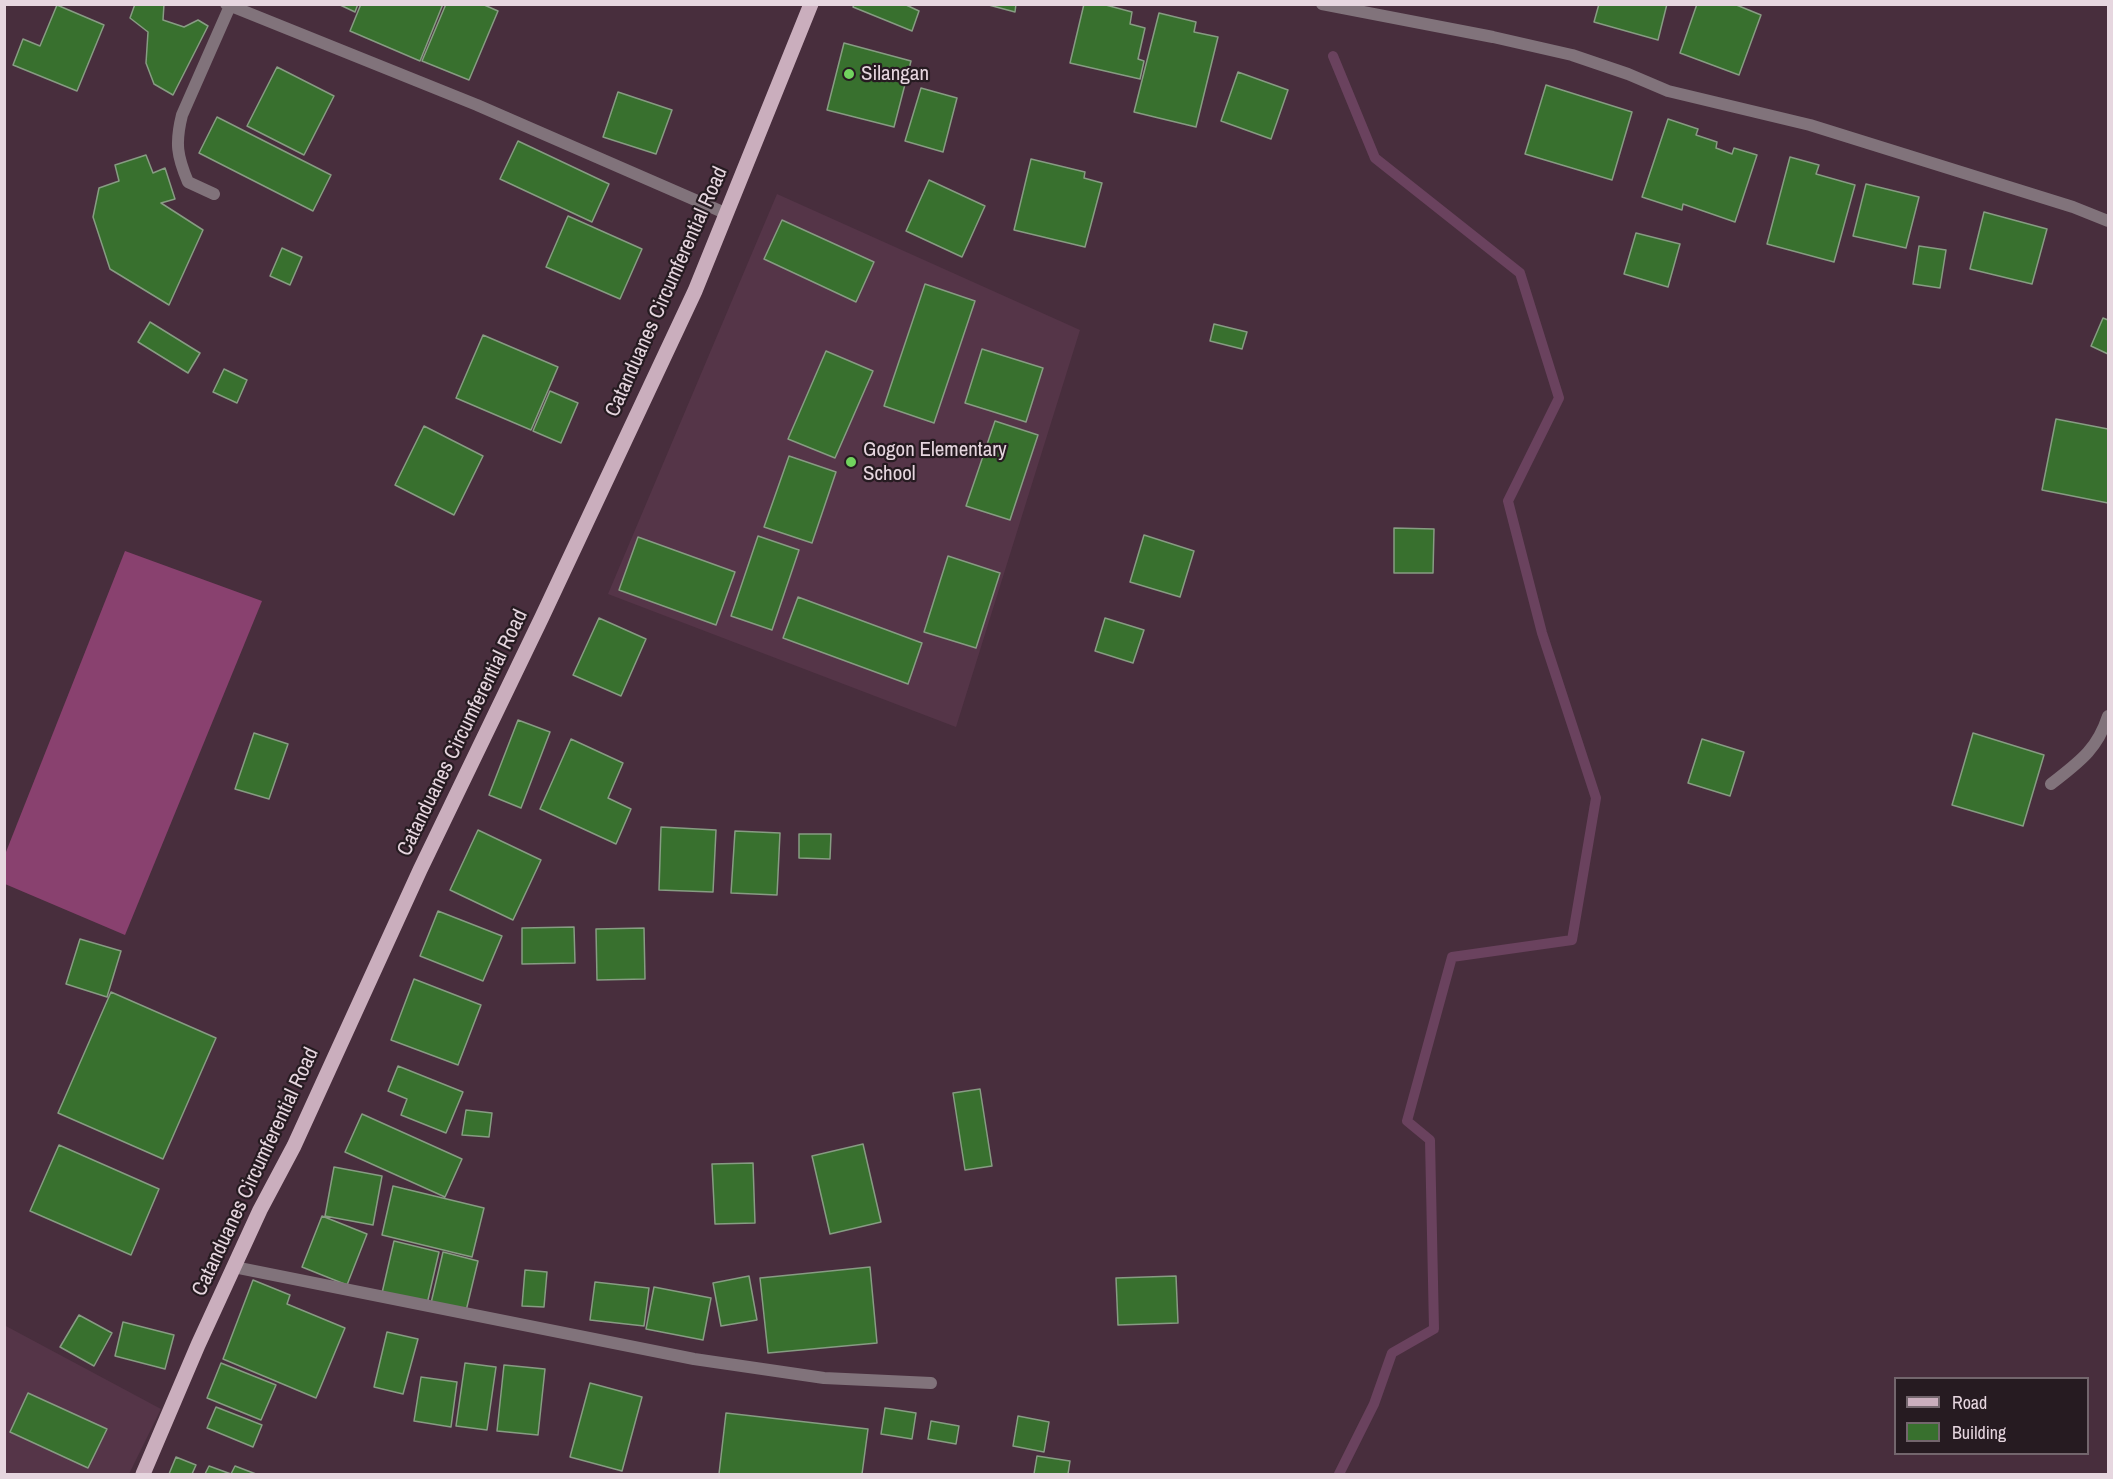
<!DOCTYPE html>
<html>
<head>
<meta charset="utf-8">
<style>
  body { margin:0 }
  #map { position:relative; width:2113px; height:1479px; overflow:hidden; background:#482e3d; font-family:"Archivo Narrow",sans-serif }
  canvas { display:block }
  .frame { position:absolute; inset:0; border:6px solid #e6d6df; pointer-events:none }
  .legend { position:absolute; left:1894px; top:1377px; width:195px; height:78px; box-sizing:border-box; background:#261b21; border:2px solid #73666d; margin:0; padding:8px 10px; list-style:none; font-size:18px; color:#e6d6df }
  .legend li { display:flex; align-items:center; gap:12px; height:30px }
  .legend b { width:30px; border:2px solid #73666d }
</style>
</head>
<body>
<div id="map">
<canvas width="2113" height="1479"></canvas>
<div class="frame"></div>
<ul class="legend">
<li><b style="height:8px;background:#caaebd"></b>Road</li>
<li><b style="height:16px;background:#38702e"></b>Building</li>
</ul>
</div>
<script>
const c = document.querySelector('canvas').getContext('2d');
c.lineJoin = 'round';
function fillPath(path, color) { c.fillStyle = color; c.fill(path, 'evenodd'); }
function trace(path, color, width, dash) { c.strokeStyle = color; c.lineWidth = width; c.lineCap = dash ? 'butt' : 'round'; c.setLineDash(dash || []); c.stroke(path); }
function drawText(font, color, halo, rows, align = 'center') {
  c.font = font + ' "Archivo Narrow",sans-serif'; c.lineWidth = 4.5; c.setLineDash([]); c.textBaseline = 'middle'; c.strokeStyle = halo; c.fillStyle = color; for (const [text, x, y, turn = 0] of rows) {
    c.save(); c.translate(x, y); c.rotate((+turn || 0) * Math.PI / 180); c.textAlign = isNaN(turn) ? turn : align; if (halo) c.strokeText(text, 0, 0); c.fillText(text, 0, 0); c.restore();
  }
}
fillPath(new Path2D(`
  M777,194L1080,330L956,727L608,594Z
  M4,1325L161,1409L129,1474H5Z`), '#553548');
fillPath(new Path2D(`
  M125,551L262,601L125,935L5,884L4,857Z`), '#89416f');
trace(new Path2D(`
  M1333,56L1375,158L1520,273L1559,398L1508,501L1542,633L1596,798L1572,940L1452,957L1407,1121L1430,1140L1434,1329L1392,1353L1374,1404L1339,1474`), '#6a425e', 10);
const building = new Path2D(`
  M135,4H164L163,20L184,27L198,20L208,26L173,95L154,84L146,63L148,32L130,18Z
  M338,4H358L355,12Z
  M361,4H443L420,61L350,31Z
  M446,4H482L498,11L469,80L422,61Z
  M854,4H904L919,11L912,31L853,7Z
  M985,4H1016L1015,12Z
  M1084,4H1102L1132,12L1130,24L1145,28L1138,59L1144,61L1140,79L1070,63Z
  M1599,4H1667L1658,40L1594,22Z
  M1697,4H1734L1761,15L1739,75L1680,53Z
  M57,5L104,25L77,91L13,65L23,39L40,46Z
  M1159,13L1196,22L1194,32L1218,37L1196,127L1134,112Z
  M844,43L911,61L894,127L827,110Z
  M277,67L334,96L304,155L247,126Z
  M1238,72L1288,90L1271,139L1221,121Z
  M1546,85L1632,112L1612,180L1525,154Z
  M921,88L957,98L943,152L905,141Z
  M618,92L672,110L656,154L603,137Z
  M217,117L331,175L313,211L199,153Z
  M1668,119L1698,129L1696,135L1717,142L1716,148L1732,154L1734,148L1757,155L1735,222L1683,204L1682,210L1642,197Z
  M518,141L609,184L592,222L500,179Z
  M146,155L153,173L165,168L175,199L161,203L203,230L169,305L110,269L93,217L99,188L119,181L115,165Z
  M1790,157L1819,165L1816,174L1855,185L1834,262L1767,244Z
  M1031,159L1085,172L1084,178L1102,183L1085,247L1014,230Z
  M929,180L985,206L962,257L906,231Z
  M1866,184L1919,197L1906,248L1853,236Z
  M1984,212L2047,229L2032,284L1970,269Z
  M568,216L642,249L620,299L546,267Z
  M782,220L874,262L856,302L764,259Z
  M1636,233L1680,244L1668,287L1624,274Z
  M1919,246L1946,250L1940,288L1913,284Z
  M282,248L302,257L290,285L270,276Z
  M925,284L975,301L934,423L884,406Z
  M2103,318L2108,320V354L2091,346Z
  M150,322L200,353L188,373L138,342Z
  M1214,324L1247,332L1242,349L1210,341Z
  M483,335L558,367L531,430L456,398Z
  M982,349L1043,368L1026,422L965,403Z
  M826,351L873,371L835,458L788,439Z
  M224,369L247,380L237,403L213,392Z
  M550,391L578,403L561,443L533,431Z
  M2056,419L2108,429V503L2042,490Z
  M995,421L1038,435L1010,520L966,506Z
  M424,426L483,456L454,515L395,485Z
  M789,456L836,472L812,543L764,527Z
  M1394,528L1434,529L1433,573H1394Z
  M1144,535L1194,551L1180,597L1130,582Z
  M758,536L799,550L772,630L731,616Z
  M638,537L735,572L716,625L619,590Z
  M948,556L1000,573L976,648L924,632Z
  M798,597L922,643L908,684L783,638Z
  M599,618L646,639L621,696L573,675Z
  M1105,618L1144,630L1133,663L1095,651Z
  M518,720L550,732L521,808L489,795Z
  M254,733L288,744L269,799L235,789Z
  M1973,733L2044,755L2023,826L1952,805Z
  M571,739L623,763L608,798L631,809L616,844L540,809Z
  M1702,739L1744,752L1730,796L1688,783Z
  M661,827L716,830L713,892L659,890Z
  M478,830L541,860L513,920L450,890Z
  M735,831L780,833L777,895L731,893Z
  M799,834H831L830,859L799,858Z
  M438,911L502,936L483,981L420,956Z
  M574,927L575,963L522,964V928Z
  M644,928L645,979L597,980L596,929Z
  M80,939L121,951L107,997L66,984Z
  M414,979L481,1005L458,1065L391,1040Z
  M111,992L216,1038L163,1159L58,1113Z
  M398,1066L463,1092L446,1133L401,1115L407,1099L388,1091Z
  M980,1089L992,1166L965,1170L953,1093Z
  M466,1110L492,1113L489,1137L462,1135Z
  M362,1114L462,1159L445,1197L345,1152Z
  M863,1144L881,1222L830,1234L812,1156Z
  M59,1145L159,1189L131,1255L30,1211Z
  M753,1163L755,1223L715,1224L712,1164Z
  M334,1167L382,1176L373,1225L325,1216Z
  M393,1186L484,1208L472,1257L382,1235Z
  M322,1216L367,1234L347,1285L302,1267Z
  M394,1241L439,1252L427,1304L382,1293Z
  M443,1252L478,1261L466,1311L431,1303Z
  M870,1267L877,1343L768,1353L760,1278Z
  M525,1270L547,1272L544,1307L522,1306Z
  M749,1276L757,1320L721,1326L713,1283Z
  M1176,1276L1178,1323L1118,1325L1116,1278Z
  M253,1280L290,1295L287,1304L345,1328L316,1398L223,1359Z
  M595,1282L649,1288L644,1326L590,1320Z
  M654,1287L711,1298L703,1340L646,1329Z
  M79,1315L112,1333L94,1366L60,1347Z
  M123,1322L174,1335L165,1369L115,1356Z
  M387,1332L418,1339L403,1394L374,1387Z
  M221,1363L276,1385L261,1420L207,1398Z
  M465,1363L496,1367L487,1430L456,1426Z
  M504,1365L545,1369L538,1435L497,1431Z
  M421,1377L457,1382L451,1427L414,1421Z
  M590,1383L642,1397L622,1471L570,1457Z
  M28,1393L107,1429L88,1468L10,1432Z
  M216,1407L262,1425L253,1447L207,1428Z
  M885,1408L916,1413L912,1439L881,1434Z
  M726,1413L868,1429L862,1474H719Z
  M1018,1416L1049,1422L1044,1452L1013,1446Z
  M931,1421L959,1426L956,1444L928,1439Z
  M1037,1456L1070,1461L1068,1474H1034Z
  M176,1457L196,1465L192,1474H169Z
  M209,1466L231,1474L235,1466L256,1474H205Z`);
fillPath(building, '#38702e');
trace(building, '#879c83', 1.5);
trace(new Path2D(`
  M226,4L477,105L725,213
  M1322,4L1493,37L1572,55L1628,74L1668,91L1810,125L2073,207L2108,221
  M214,194L188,182C177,156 175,143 182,115L230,6
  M2051,784C2079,762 2097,750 2108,716
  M234,1267L694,1359L824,1378L931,1383`), '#81737b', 12);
trace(new Path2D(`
  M143,1474L198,1345L260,1210L294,1146L420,870L542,617L695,291L811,4`), '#caaebd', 15);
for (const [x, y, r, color] of [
  [849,74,6,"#71d35e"],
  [851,462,6,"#71d35e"]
]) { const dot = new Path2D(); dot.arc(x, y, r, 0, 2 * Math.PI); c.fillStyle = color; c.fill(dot); trace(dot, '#261b21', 2); }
drawText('21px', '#e6d6df', '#261b21', [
  ["Silangan",861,74],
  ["Gogon Elementary",863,450],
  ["School",863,474]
], 'left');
drawText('21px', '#e6d6df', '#261b21', [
  ["Catanduanes Circumferential Road",667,292,-66],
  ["Catanduanes Circumferential Road",463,733,-64],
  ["Catanduanes Circumferential Road",256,1172,-65]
]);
</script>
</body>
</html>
